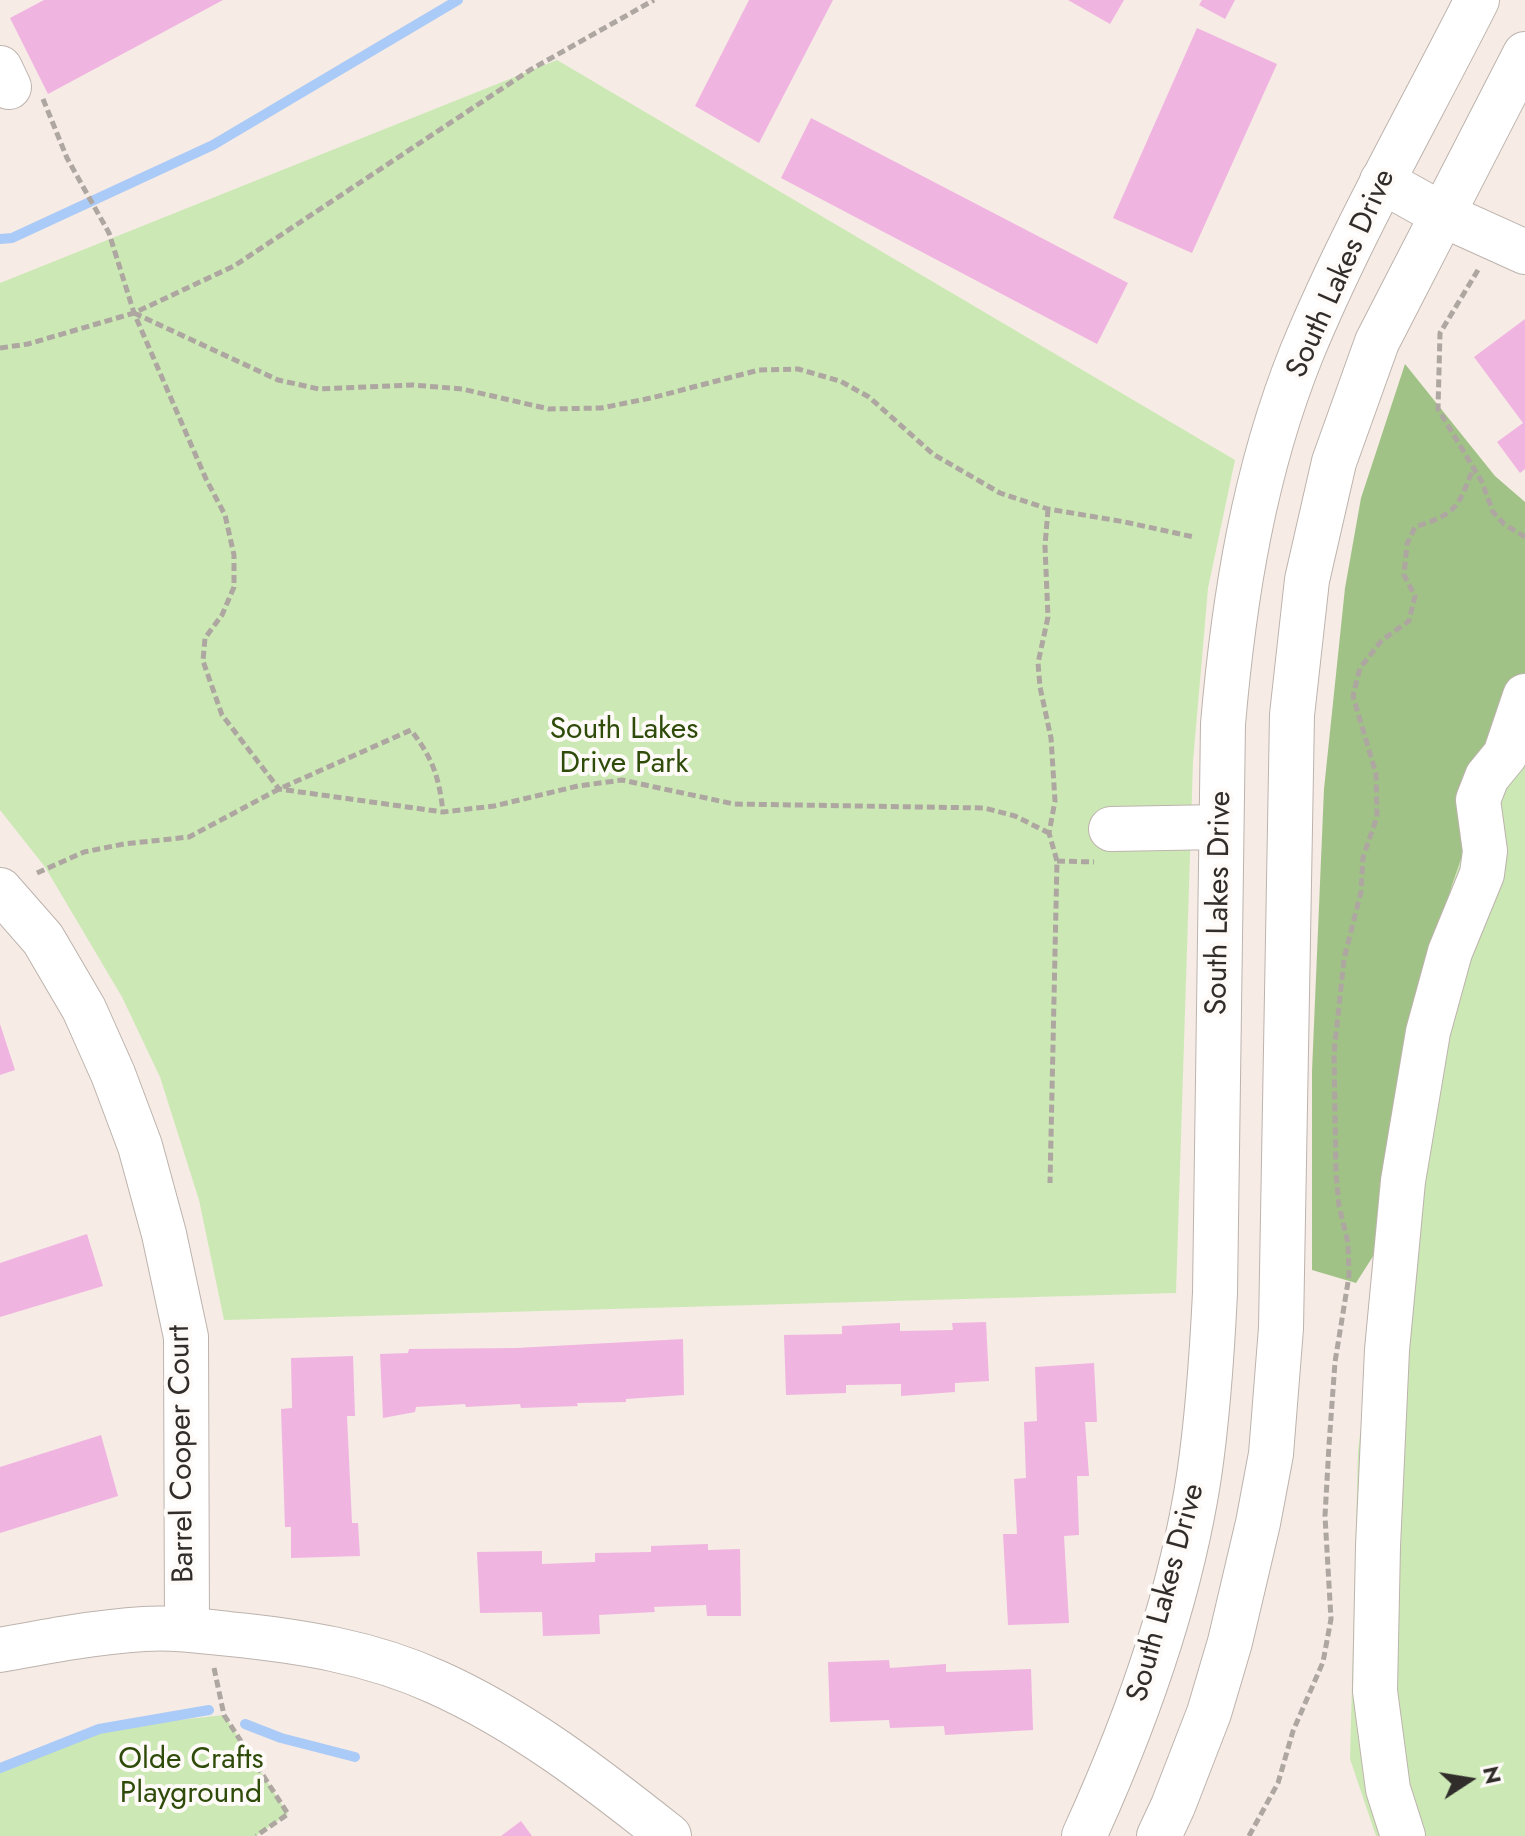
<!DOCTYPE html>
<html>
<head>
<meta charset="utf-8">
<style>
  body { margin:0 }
  #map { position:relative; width:1525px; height:1836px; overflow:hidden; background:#f6ebe5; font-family:Jost,sans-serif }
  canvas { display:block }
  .north { position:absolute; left:1429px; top:1740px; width:80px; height:80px; -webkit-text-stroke:6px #fefaf7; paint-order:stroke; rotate:78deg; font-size:22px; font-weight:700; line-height:32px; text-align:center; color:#312d2a }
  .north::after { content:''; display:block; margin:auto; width:28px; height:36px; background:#312d2a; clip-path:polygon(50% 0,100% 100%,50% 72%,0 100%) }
</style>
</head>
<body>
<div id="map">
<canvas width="1525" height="1836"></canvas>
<div class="north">N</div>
</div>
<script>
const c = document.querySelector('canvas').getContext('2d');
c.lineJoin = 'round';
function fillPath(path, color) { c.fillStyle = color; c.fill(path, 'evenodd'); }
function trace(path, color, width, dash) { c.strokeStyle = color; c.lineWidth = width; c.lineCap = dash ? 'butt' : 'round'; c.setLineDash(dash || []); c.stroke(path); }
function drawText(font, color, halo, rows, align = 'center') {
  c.font = font + ' Jost,sans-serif'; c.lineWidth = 8; c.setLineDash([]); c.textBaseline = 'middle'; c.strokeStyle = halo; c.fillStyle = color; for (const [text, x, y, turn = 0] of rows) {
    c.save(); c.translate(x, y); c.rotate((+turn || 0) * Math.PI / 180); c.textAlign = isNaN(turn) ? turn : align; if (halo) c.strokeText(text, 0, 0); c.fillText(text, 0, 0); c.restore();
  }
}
fillPath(new Path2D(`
  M557,60L1235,460L1208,588L1193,762L1176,1293L224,1320L199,1200L160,1077L122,997L45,867L0,810V283Z
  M1525,675V1836H1376L1350,1759L1358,1451L1407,1050L1452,885Z
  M224,1715L288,1814L256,1836H0V1768L99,1729Z`), '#cce9b5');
fillPath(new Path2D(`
  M1405,364L1495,476L1525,502V675L1452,885L1407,1050L1384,1239L1356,1283L1312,1270V1071L1324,789L1345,588L1361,498Z`), '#a1c286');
trace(new Path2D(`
  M0,239L12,238L213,145L458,0
  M245,1724L281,1738L355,1757
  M0,1768L99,1729L209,1710`), '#aacaf7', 10);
fillPath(new Path2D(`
  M44,0H223L48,94L10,18Z
  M749,0H833L759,143L695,106Z
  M1068,0H1124L1110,24Z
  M1202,0H1235L1225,19L1199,5Z
  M1197,28L1277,64L1192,253L1113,218Z
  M811,118L1128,283L1097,344L781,178Z
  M1525,319V469L1520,473L1497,442L1523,423L1474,357Z
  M0,1024L15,1070L0,1075Z
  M87,1234L103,1286L0,1317V1263Z
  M986,1322L989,1381L955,1383V1392L901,1396V1384L846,1385V1393L786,1395L784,1335L842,1334V1326L900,1323V1331L953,1330L952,1323Z
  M683,1339L684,1395L626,1399V1402L577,1403L578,1406L521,1408L520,1404L466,1407L465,1404L416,1407L415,1412L383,1418L380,1354L408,1353L409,1349L516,1348Z
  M353,1356L355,1416H347L352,1523H358L360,1556L291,1558V1527H285L281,1409L292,1408L291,1358Z
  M1094,1363L1097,1422H1085L1089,1476H1077L1079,1535L1064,1536L1069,1623L1008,1625L1003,1534H1017L1014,1479L1026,1478L1024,1422L1037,1421L1035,1367Z
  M101,1435L118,1496L0,1533V1467Z
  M708,1544V1550L740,1549L741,1616H707L706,1605L654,1607L655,1612L599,1615L600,1634L543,1636L542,1612L480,1613L477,1552L542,1551V1564L595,1562V1553L651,1552V1546Z
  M889,1660L890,1668L946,1664V1672L1031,1669L1033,1730L945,1735L944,1726L890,1728L889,1720L830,1722L828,1662Z
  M521,1821L532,1836H501Z`), '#f0b4e1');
const minor = new Path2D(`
  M0,68L9,87
  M1382,181L1441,214L1525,252
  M1111,829L1221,827
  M0,890L43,939L84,1009L113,1074L140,1146L164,1234L186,1337L187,1629
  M0,1650C48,1641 96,1632 144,1629C173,1627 201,1631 229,1634C300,1641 370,1652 436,1682C521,1720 596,1778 669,1836
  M1403,1836L1388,1789L1375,1691L1378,1546L1387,1350L1403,1181L1428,1032L1450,952L1482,874L1485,851L1478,800L1487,777L1505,755L1525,696`);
const major = new Path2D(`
  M1084,1836C1136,1722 1180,1601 1199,1476C1208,1415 1212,1354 1215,1293L1223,724C1234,597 1254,471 1302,352C1352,231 1418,117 1477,0
  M1159,1836L1173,1806L1209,1713L1230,1642L1258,1523L1271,1454L1281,1328L1292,715L1307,580L1334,462L1377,342L1525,54`);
trace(minor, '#bdb3ad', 46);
trace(major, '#bdb3ad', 46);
trace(new Path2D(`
  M43,99L67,158L109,233L134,313L206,479L225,515L234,555V587L222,615L205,638L203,661L222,715L279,789L443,812L494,806L578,786L622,780L734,804L984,808L1015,816L1049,833
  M1478,270L1440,333L1438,409L1482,482L1493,512L1504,524L1525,537
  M134,313L278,380L319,389L413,385L462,389L549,409L601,408L651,398L759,370L798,369L840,381L869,397L933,454L1000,493L1048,509L1125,522L1194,537
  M0,348L28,344L134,313L234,266L530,70L654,0
  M1048,509L1045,546L1048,617L1038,663L1040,687L1051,738L1055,801L1049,833L1057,861L1050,1183
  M1057,861L1094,862
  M37,873L84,852L124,844L189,837L279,789L411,730C433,759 439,777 443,812
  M214,1668L224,1715L288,1814L256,1836
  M1249,1836L1278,1783L1293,1731L1323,1662L1331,1619L1325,1516L1329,1445L1335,1362L1349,1276L1348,1243L1339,1206L1336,1174L1334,1053L1344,959L1361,892L1363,857L1377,817L1376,774L1353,696L1360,668L1382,640L1409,621L1415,596L1404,575L1407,544L1415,527C1457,513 1457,509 1473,469`), '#aea6a1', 5, [8, 4]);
trace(minor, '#fff', 44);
trace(major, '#fff', 44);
drawText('30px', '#312d2a', '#fefaf7', [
  ["South Lakes Drive",1342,274,-66],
  ["South Lakes Drive",1220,903,-89],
  ["Barrel Cooper Court",183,1454,-91],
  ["South Lakes Drive",1167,1593,-75]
]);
drawText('30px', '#2e4b0a', '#fefaf7', [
  ["South Lakes",624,731],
  ["Drive Park",624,765],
  ["Olde Crafts",191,1761],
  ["Playground",191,1795]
]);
</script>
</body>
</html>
